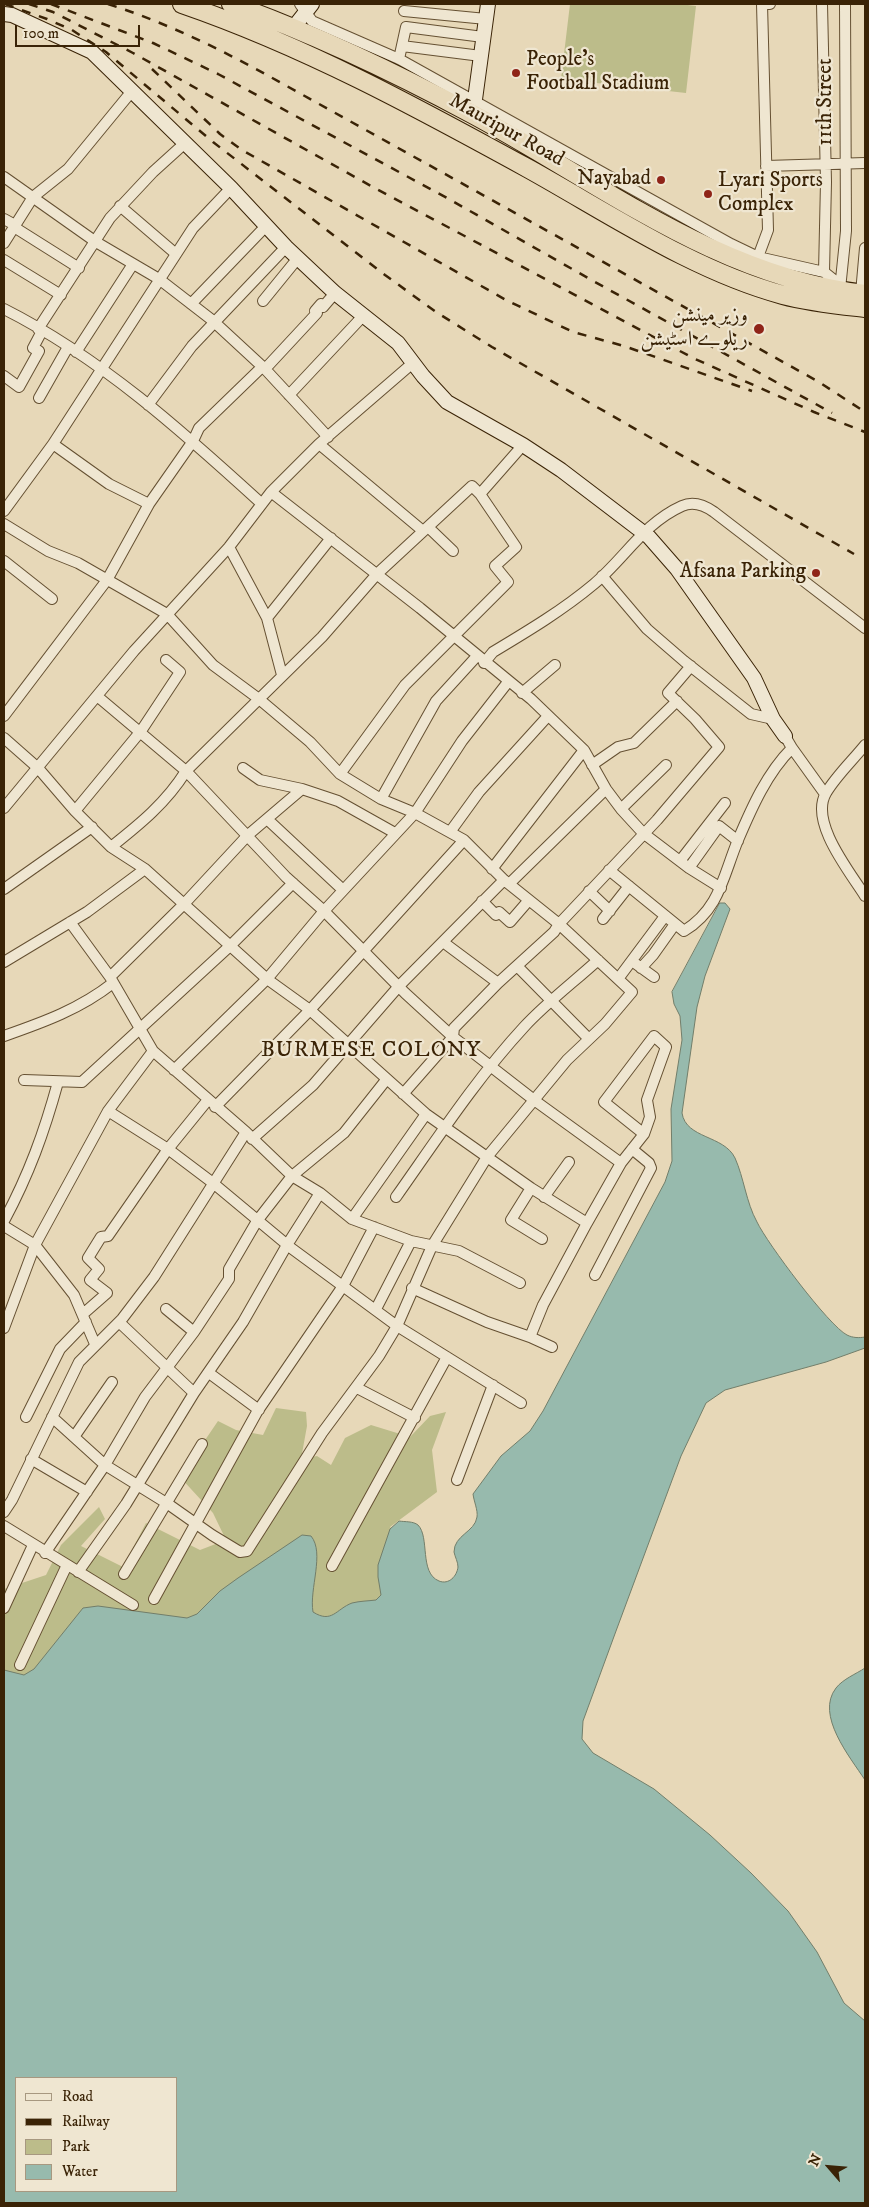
<!DOCTYPE html>
<html>
<head>
<meta charset="utf-8">
<style>
  body { margin:0 }
  #map { position:relative; width:869px; height:2207px; overflow:hidden; background:#e7d8b8; font-family:"IM FELL DW Pica",serif }
  canvas { display:block }
  .frame { position:absolute; inset:0; border:5px solid #3a2306; pointer-events:none }
  .legend { position:absolute; left:15px; top:2077px; width:162px; height:115px; box-sizing:border-box; background:#efe6d1; border:1px solid #a79880; margin:0; padding:6px 9px; list-style:none; font-size:15px; color:#3a2306 }
  .legend li { display:flex; align-items:center; gap:10px; height:25px }
  .legend b { width:25px; border:1px solid #a79880 }
  .north { position:absolute; left:804px; top:2142px; width:50px; height:50px; -webkit-text-stroke:4px #efe6d1; paint-order:stroke; rotate:297deg; font-size:14px; font-weight:700; line-height:20px; text-align:center; color:#3a2306 }
  .north::after { content:''; display:block; margin:auto; width:18px; height:22px; background:#3a2306; clip-path:polygon(50% 0,100% 100%,50% 72%,0 100%) }
  .scale { position:absolute; left:15px; top:25px; width:125px; height:22px; box-sizing:border-box; border:2px solid #3a2306; border-top:0; padding-left:6px; font-size:15px; line-height:18px; white-space:nowrap; color:#3a2306; -webkit-text-stroke:4px #efe6d1; paint-order:stroke }
</style>
</head>
<body>
<div id="map">
<canvas width="869" height="2207"></canvas>
<div class="frame"></div>
<ul class="legend">
<li><b style="height:6px;background:#efe6d1"></b>Road</li>
<li><b style="height:6px;background:#3a2306"></b>Railway</li>
<li><b style="height:14px;background:#bcbc8a"></b>Park</li>
<li><b style="height:14px;background:#97baad"></b>Water</li>
</ul>
<div class="north">N</div>
<div class="scale">100 m</div>
</div>
<script>
const c = document.querySelector('canvas').getContext('2d');
c.lineJoin = 'round';
function fillPath(path, color) { c.fillStyle = color; c.fill(path, 'evenodd'); }
function trace(path, color, width, dash) { c.strokeStyle = color; c.lineWidth = width; c.lineCap = dash ? 'butt' : 'round'; c.setLineDash(dash || []); c.stroke(path); }
function drawText(font, color, halo, rows, align = 'center') {
  c.font = font + ' "IM FELL DW Pica",Amiri,serif'; c.lineWidth = 4.5; c.setLineDash([]); c.textBaseline = 'middle'; c.strokeStyle = halo; c.fillStyle = color; for (const [text, x, y, turn = 0] of rows) {
    c.save(); c.translate(x, y); c.rotate((+turn || 0) * Math.PI / 180); c.textAlign = isNaN(turn) ? turn : align; if (halo) c.strokeText(text, 0, 0); c.fillText(text, 0, 0); c.restore();
  }
}
fillPath(new Path2D(`
  M570,4H679L696,6L686,93L561,79Z
  M276,1408L306,1412L307,1426L301,1459L317,1456L331,1465L345,1438L371,1425L410,1437L430,1416L446,1412L432,1450L437,1492L390,1527L410,1551L408,2188L4,2203V1589L46,1575L61,1545L99,1507L105,1519L81,1546L123,1567L146,1523L200,1550L226,1540L213,1513L180,1477L218,1421L236,1430L263,1435ZM16,2078H176V2191H16Z`), '#bcbc8a');
const water = new Path2D(`
  M720,903H725L730,909L705,976L697,1007L682,1113C686,1139 724,1135 735,1158C744,1178 746,1202 757,1222C767,1243 829,1326 847,1335C853,1338 859,1338 865,1337V1348L826,1362L725,1390L706,1403L681,1456L616,1631L583,1721L582,1739L593,1753L654,1789L710,1835L751,1873L788,1911L817,1952L844,2003L865,2021V2203H4V1670L24,1675L34,1669L83,1608L98,1606L187,1618L197,1614L220,1591L238,1578L302,1535L311,1536C325,1553 309,1589 313,1612C332,1624 336,1609 352,1603C360,1601 368,1601 376,1600L381,1595L378,1577V1565L390,1529L399,1521C405,1522 413,1521 418,1525C430,1537 419,1573 439,1581C449,1585 457,1576 458,1567C458,1562 455,1557 454,1552C454,1535 475,1532 477,1517C478,1510 474,1502 473,1494L501,1456L530,1431L543,1411L665,1182L672,1161L671,1109L682,1040L680,1016L674,1004L672,992ZM16,2078H176V2191H16Z
  M865,1668V1780C850,1757 815,1715 836,1688C843,1679 856,1674 865,1668Z`);
fillPath(water, '#97baad');
trace(water, '#727e6a', 1);
const street = new Path2D(`
  M300,4L312,21L399,59L731,244L758,257L824,272L834,280L840,289
  M822,4L826,182L824,272
  M404,11L486,19
  M402,46L481,56
  M399,59L406,27L483,37
  M766,166L865,163
  M4,177L96,242L159,279L212,320L265,369L328,437
  M120,206L176,254
  M4,219L15,225
  M14,227L79,268
  M4,243L33,197L68,169L132,91
  M758,257L768,230L762,4H770
  M4,260L61,295
  M840,289L846,231L845,4
  M861,293L865,248
  M263,301L298,258
  M191,304L266,226
  M4,309C101,358 182,431 262,504
  M38,329L110,218L153,172L185,143
  M76,352L133,264
  M265,369L317,313L315,311L321,304L323,307L335,293
  M4,376L19,387L39,351L33,348L42,331
  M289,395L363,316
  M39,398L68,347
  M148,405L192,346L286,247
  M53,444L109,484L149,504
  M319,444L423,531
  M271,492L420,608L531,699L584,750L606,789L621,809L643,833L689,868L721,888
  M4,511L53,444L193,228L231,188
  M4,524L48,551L78,563L167,614L213,665L259,699L310,742L340,774L381,799L415,813L464,840L504,880L559,924L632,992L605,1024L567,1060L487,1157L432,1246L397,1326L379,1356L322,1433L247,1551L240,1552L212,1535L168,1504L105,1465L52,1417
  M428,527L453,551
  M229,547L267,618L282,675
  M4,561L52,599
  M602,576L647,629L684,661L751,714L773,719
  M267,618L331,538
  M484,663L493,652C528,631 563,610 594,584C624,559 644,523 682,506C693,501 704,505 714,512L865,628
  M522,693L555,665
  M97,696L186,771L286,877L324,911L405,993L453,1037L534,1100L621,1163
  M4,716L107,580L149,504L193,441L199,428L262,367
  M4,738L38,768L75,811L111,847L145,869L267,979L310,1010L426,1114L531,1188L587,1223
  M865,745C853,760 836,776 826,793C809,822 850,872 865,896
  M792,748L825,794
  M592,765L618,747L634,743L677,701
  M243,768L260,780L302,789L338,801L395,833
  M340,774L405,685L508,582L495,566L516,547L480,494
  M381,799L436,701L477,656
  M4,808L134,651L229,547L271,492L319,444L414,362
  M621,809L666,765
  M75,811L141,731L180,672L166,660
  M267,819L343,890
  M450,832L479,792L548,716
  M111,847C140,824 166,803 186,771L322,637L377,574L472,486L480,494L523,445
  M680,861L725,803
  M689,868L719,826L738,841
  M492,869L584,750
  M609,870L684,931C720,909 723,876 738,840C752,807 767,773 792,748L785,736
  M509,884L606,789
  M4,889L92,827
  M589,891L610,911
  M482,901L496,915L499,912L510,922L529,900
  M603,919L629,886
  M70,922L110,977L153,1051L246,1132L292,1176L320,1193L352,1219L411,1241L459,1251L520,1283
  M443,942L498,983
  M4,962L87,912L145,869
  M636,964L654,977
  M518,967L588,1038
  M641,968L653,955L675,924
  M110,977L184,904L248,835L302,789
  M618,979L665,916
  M4,1036C44,1022 80,1009 113,983
  M174,1070L267,979L324,911L415,813L462,741L508,682
  M24,1080L82,1082L231,945L293,883
  M403,1094L453,1037L454,1028L498,983L554,932L559,924L657,820L719,747L695,719L668,693L691,666
  M215,1107L310,1010L464,840
  M108,1111L168,1149L213,1183L291,1248L397,1326L521,1403
  M252,1139L313,1085L399,986L504,880
  M531,1188L511,1220L542,1239
  M396,1197C437,1139 476,1079 524,1027C546,1003 574,982 598,960
  M544,1197L569,1162
  M352,1219L426,1114
  M4,1221C29,1174 44,1133 58,1082
  M4,1226L35,1245L74,1295L95,1344
  M595,1275L651,1168L649,1163L632,1149
  M412,1288L487,1322L530,1337L552,1347
  M166,1309L194,1332
  M376,1309L411,1241
  M83,1314L107,1293L90,1280L99,1269L88,1258L101,1237L108,1236L168,1149L207,1101
  M119,1322L194,1393
  M4,1328L35,1245L108,1111L153,1051
  M530,1337L543,1305L587,1223L621,1163L644,1134L650,1117L647,1100L666,1047L654,1036L604,1102L644,1134
  M209,1373L259,1410
  M357,1388L415,1418
  M26,1417L60,1349L86,1322
  M74,1437L112,1382
  M31,1459L87,1492
  M457,1480L493,1385
  M4,1512L12,1500L79,1362L122,1319L154,1277L246,1132
  M4,1526L133,1605
  M45,1553L105,1465L145,1397L194,1332L229,1279V1269L257,1221L292,1176L344,1133L386,1080
  M332,1566L447,1357
  M78,1572L126,1504L194,1393L243,1322L287,1245L320,1193
  M124,1574L202,1444
  M154,1599L257,1412L343,1286L374,1227
  M4,1608L33,1545
  M20,1665L67,1565`);
const secondary = new Path2D(`
  M4,14L12,15L92,52L231,188L286,247L335,293L398,343L423,376L447,402L523,445L561,470L649,537L677,569L754,678L773,719L785,736
  M294,27L312,4
  M473,114L488,4`);
const highway = new Path2D(`
  M182,4C304,46 416,107 529,169C610,214 694,271 783,295C809,302 839,305 865,308
  M231,4C315,34 394,72 472,114C599,182 718,277 865,294`);
trace(street, '#655032', 12);
trace(secondary, '#3a2306', 16);
trace(highway, '#3a2306', 20);
trace(street, '#efe6d1', 10);
trace(secondary, '#efe6d1', 14);
trace(highway, '#e7d8b8', 18);
trace(new Path2D(`
  M5,4L47,19L72,30L106,52L213,142L385,275L436,312L492,347L854,554
  M29,4L53,12L133,53L371,186L693,358L814,412L865,432
  M51,4L153,43L218,74L447,198L595,282L832,413
  M108,4C164,22 216,47 267,75L819,382L865,412
  M152,69L220,134L242,150L506,300L573,332L624,346L752,391`), '#3a2306', 2.5, [9, 9]);
for (const [x, y, r, color] of [
  [516,73,5,"#8f2418"],
  [661,180,5,"#8f2418"],
  [708,194,5,"#8f2418"],
  [759,329,6,"#8f2418"],
  [816,573,5,"#8f2418"]
]) { const dot = new Path2D(); dot.arc(x, y, r, 0, 2 * Math.PI); c.fillStyle = color; c.fill(dot); trace(dot, '#efe6d1', 2); }
drawText('21px', '#3a2306', '#efe6d1', [
  ["People's",526,61,"left"],
  ["Football Stadium",526,85,"left"],
  ["Nayabad",651,180],
  ["Lyari Sports",718,182,"left"],
  ["Complex",718,206,"left"],
  ["وزیر مینشن",748,317],
  ["ریلوے اسٹیشن",748,341],
  ["Afsana Parking",806,573]
], 'right');
drawText('21px', '#3a2306', '#efe6d1', [
  ["11th Street",827,102,-90],
  ["Mauripur Road",506,131,29]
]);
c.letterSpacing = '1px';
drawText('22px', '#3a2306', '#efe6d1', [
  ["BURMESE COLONY",371,1051]
]);
c.letterSpacing = '0px';
</script>
</body>
</html>
